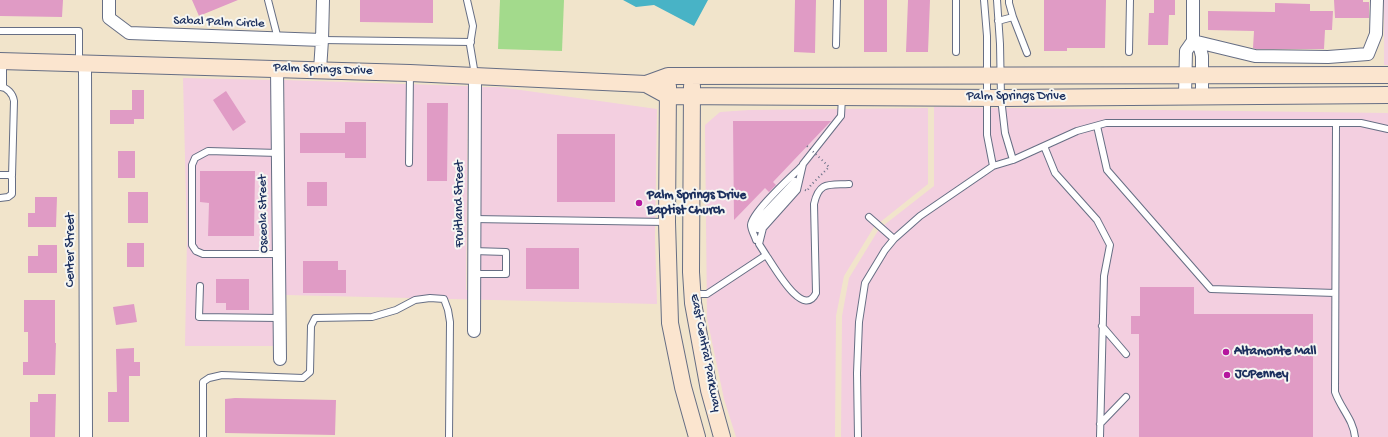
<!DOCTYPE html>
<html>
<head>
<meta charset="utf-8">
<style>
  body { margin:0 }
  canvas { display:block; background:#f1e4cb }
</style>
</head>
<body>
<canvas width="1388" height="437"></canvas>
<script>
const c = document.querySelector('canvas').getContext('2d');
c.lineJoin = 'round';
function fillPath(path, color) { c.fillStyle = color; c.fill(path, 'evenodd'); }
function trace(path, color, width, dash) { c.strokeStyle = color; c.lineWidth = width; c.lineCap = dash ? 'butt' : 'round'; c.setLineDash(dash || []); c.stroke(path); }
function drawText(font, color, halo, rows, align = 'center') {
  c.font = font + ' "Gochi Hand",sans-serif'; c.lineWidth = 4; c.setLineDash([]); c.textBaseline = 'middle'; c.strokeStyle = halo; c.fillStyle = color; for (const [text, x, y, turn = 0] of rows) {
    c.save(); c.translate(x, y); c.rotate((+turn || 0) * Math.PI / 180); c.textAlign = isNaN(turn) ? turn : align; if (halo) c.strokeText(text, 0, 0); c.fillText(text, 0, 0); c.restore();
  }
}
fillPath(new Path2D(`
  M1384,0H1388V65H1384Z
  M183,78L271,80L273,346H185L187,238Z
  M284,80L468,86L466,290H480L481,87H499L657,109L655,238L657,304L286,295Z
  M934,107L1388,113V437H841L842,316L849,278L879,229L934,186Z
  M928,108V184L874,227L844,276L836,316L835,437H736L724,399L707,318L705,125L720,112L749,110Z`), '#f3cfe0');
fillPath(new Path2D(`
  M500,0H564L562,51L498,49Z`), '#a3da8c');
fillPath(new Path2D(`
  M623,0H708L694,26L654,5L636,7Z`), '#48b3c6');
fillPath(new Path2D(`
  M0,0H63L62,17L0,16Z
  M192,0H238L199,16Z
  M360,0H433V23L360,22Z
  M795,0H816L815,53L794,52Z
  M864,0H887V52H864Z
  M908,0H930L928,52H906Z
  M1044,0H1106L1105,48H1067V51H1044Z
  M1154,0H1175V15H1169L1168,45H1148L1149,13H1154Z
  M1334,0H1363V2H1369V18H1335Z
  M1275,3L1310,4V11H1333L1332,30H1325L1324,49H1256L1253,48L1254,31L1208,30V11L1275,12Z
  M132,90H144V119H134V124H110V110H132Z
  M226,91L246,122L233,131L213,100Z
  M427,103H448L447,181H427Z
  M733,121H831L773,182L776,185L769,192L765,188L734,220Z
  M345,122H366V158H345V153H300V133H345Z
  M557,134H615V202H557Z
  M118,151H135V178H118Z
  M200,171H255L254,236H208L209,203L200,202Z
  M307,182H327V206H307Z
  M128,192H148V223H128Z
  M35,197H57L56,227H28V213H35Z
  M127,243H144V267H127Z
  M38,245H57V273H28V256H38Z
  M526,248H579V289H526Z
  M303,261H338V270H346V293H303Z
  M216,279H249V310H226V303H216Z
  M1140,287H1194V314H1313V437H1139V334H1131V316H1140Z
  M24,300H55V343H56L55,375H23V362H28V332H24Z
  M134,304L137,322L116,325L113,307Z
  M134,348V362H140V376H129V422H108V392H117L116,349Z
  M38,394H56L55,437H30V402H38Z
  M235,398L336,400L335,435L225,433V399Z`), '#e09bc5');
const lane = new Path2D(`
  M268,0L278,39
  M467,0L473,26L470,45L475,75
  M956,0V52
  M984,0L987,36V135L993,166
  M997,0L1000,44L1001,98L1005,133L1013,160
  M1009,0V3L1013,17
  M998,21L1013,17L1027,53
  M0,31H79V63
  M322,40L471,42
  M836,45L837,0
  M1129,52L1130,0
  M3,63V87
  M0,87C7,87 13,94 14,101L12,176
  M1336,123L1335,392C1341,409 1353,419 1355,437
  M1097,126L1107,170L1211,289L1335,293
  M1044,146L1055,173L1097,220L1110,245L1104,276L1100,437
  M278,153L208,151L195,158L192,165V245L196,251L203,254H279
  M409,163L410,73
  M0,175H10L12,178V194L8,197L0,198
  M869,217L894,239
  M473,219L667,222
  M758,229L765,218L795,186
  M754,230L757,221L795,181
  M756,240C755,236 751,230 751,225C752,212 791,177 802,166
  M473,251L506,252V274H474
  M766,255L759,244L763,228L797,190L803,164L841,116L842,97
  M200,286L199,317L279,318
  M693,294H707L766,255C774,266 803,320 816,293L814,204C819,181 829,185 849,184
  M1102,326L1126,354
  M1100,424L1126,397
  M203,437V382L209,378L222,375L303,378L310,372L311,326L315,318L372,317L396,310L415,300L430,298L444,299L448,310L450,322L449,437
  M858,437L857,373L859,322L865,283L885,250L894,239L920,216L993,166L1013,160L1077,131L1106,123H1361L1388,129`);
const street = new Path2D(`
  M109,0V18L129,33L322,40L320,70
  M322,40L323,0
  M1193,41L1255,56L1328,57L1368,54L1376,34L1377,0
  M1193,41L1200,48L1202,56V96
  M85,63L86,437
  M277,69L280,359
  M1185,96L1186,51L1193,41V0
  M474,331L475,76`);
const secondary = new Path2D(`
  M0,61L410,73L646,84L668,76L1388,75
  M646,84L668,96L1001,98L1388,95
  M668,86L667,222L670,323L683,387L697,437
  M692,86L691,272L693,303L709,390L722,437`);
trace(lane, '#666e84', 8);
trace(street, '#666e84', 14);
trace(secondary, '#666e84', 18);
trace(new Path2D(`
  M805,190L807,191L811,185L829,167L821,159`), '#666e84', 2, [1, 3]);
trace(lane, '#fff', 6);
trace(street, '#fff', 12);
trace(secondary, '#fbe5cf', 16);
trace(new Path2D(`
  M807,146L821,159`), '#666e84', 2, [1, 3]);
for (const [x, y, r, color] of [
  [639,203,4,"#b5179e"],
  [1226,352,4,"#b5179e"],
  [1227,375,4,"#b5179e"]
]) { const dot = new Path2D(); dot.arc(x, y, r, 0, 2 * Math.PI); c.fillStyle = color; c.fill(dot); trace(dot, '#f6f6f2', 1.5); }
drawText('13px', '#1b2f5e', '#f6f6f2', [
  ["Sabal Palm Circle",219,23,2],
  ["Palm Springs Drive",323,70,2],
  ["Palm Springs Drive",1016,97],
  ["Fruitland Street",460,204,-90],
  ["Osceola Street",264,214,-91],
  ["Center Street",71,250,-90],
  ["East Central Parkway",705,353,79]
]);
drawText('bold 13px', '#1b2f5e', '#f6f6f2', [
  ["Palm Springs Drive",647,196],
  ["Baptist Church",647,211],
  ["Altamonte Mall",1234,352],
  ["JCPenney",1235,375]
], 'left');
</script>
</body>
</html>
